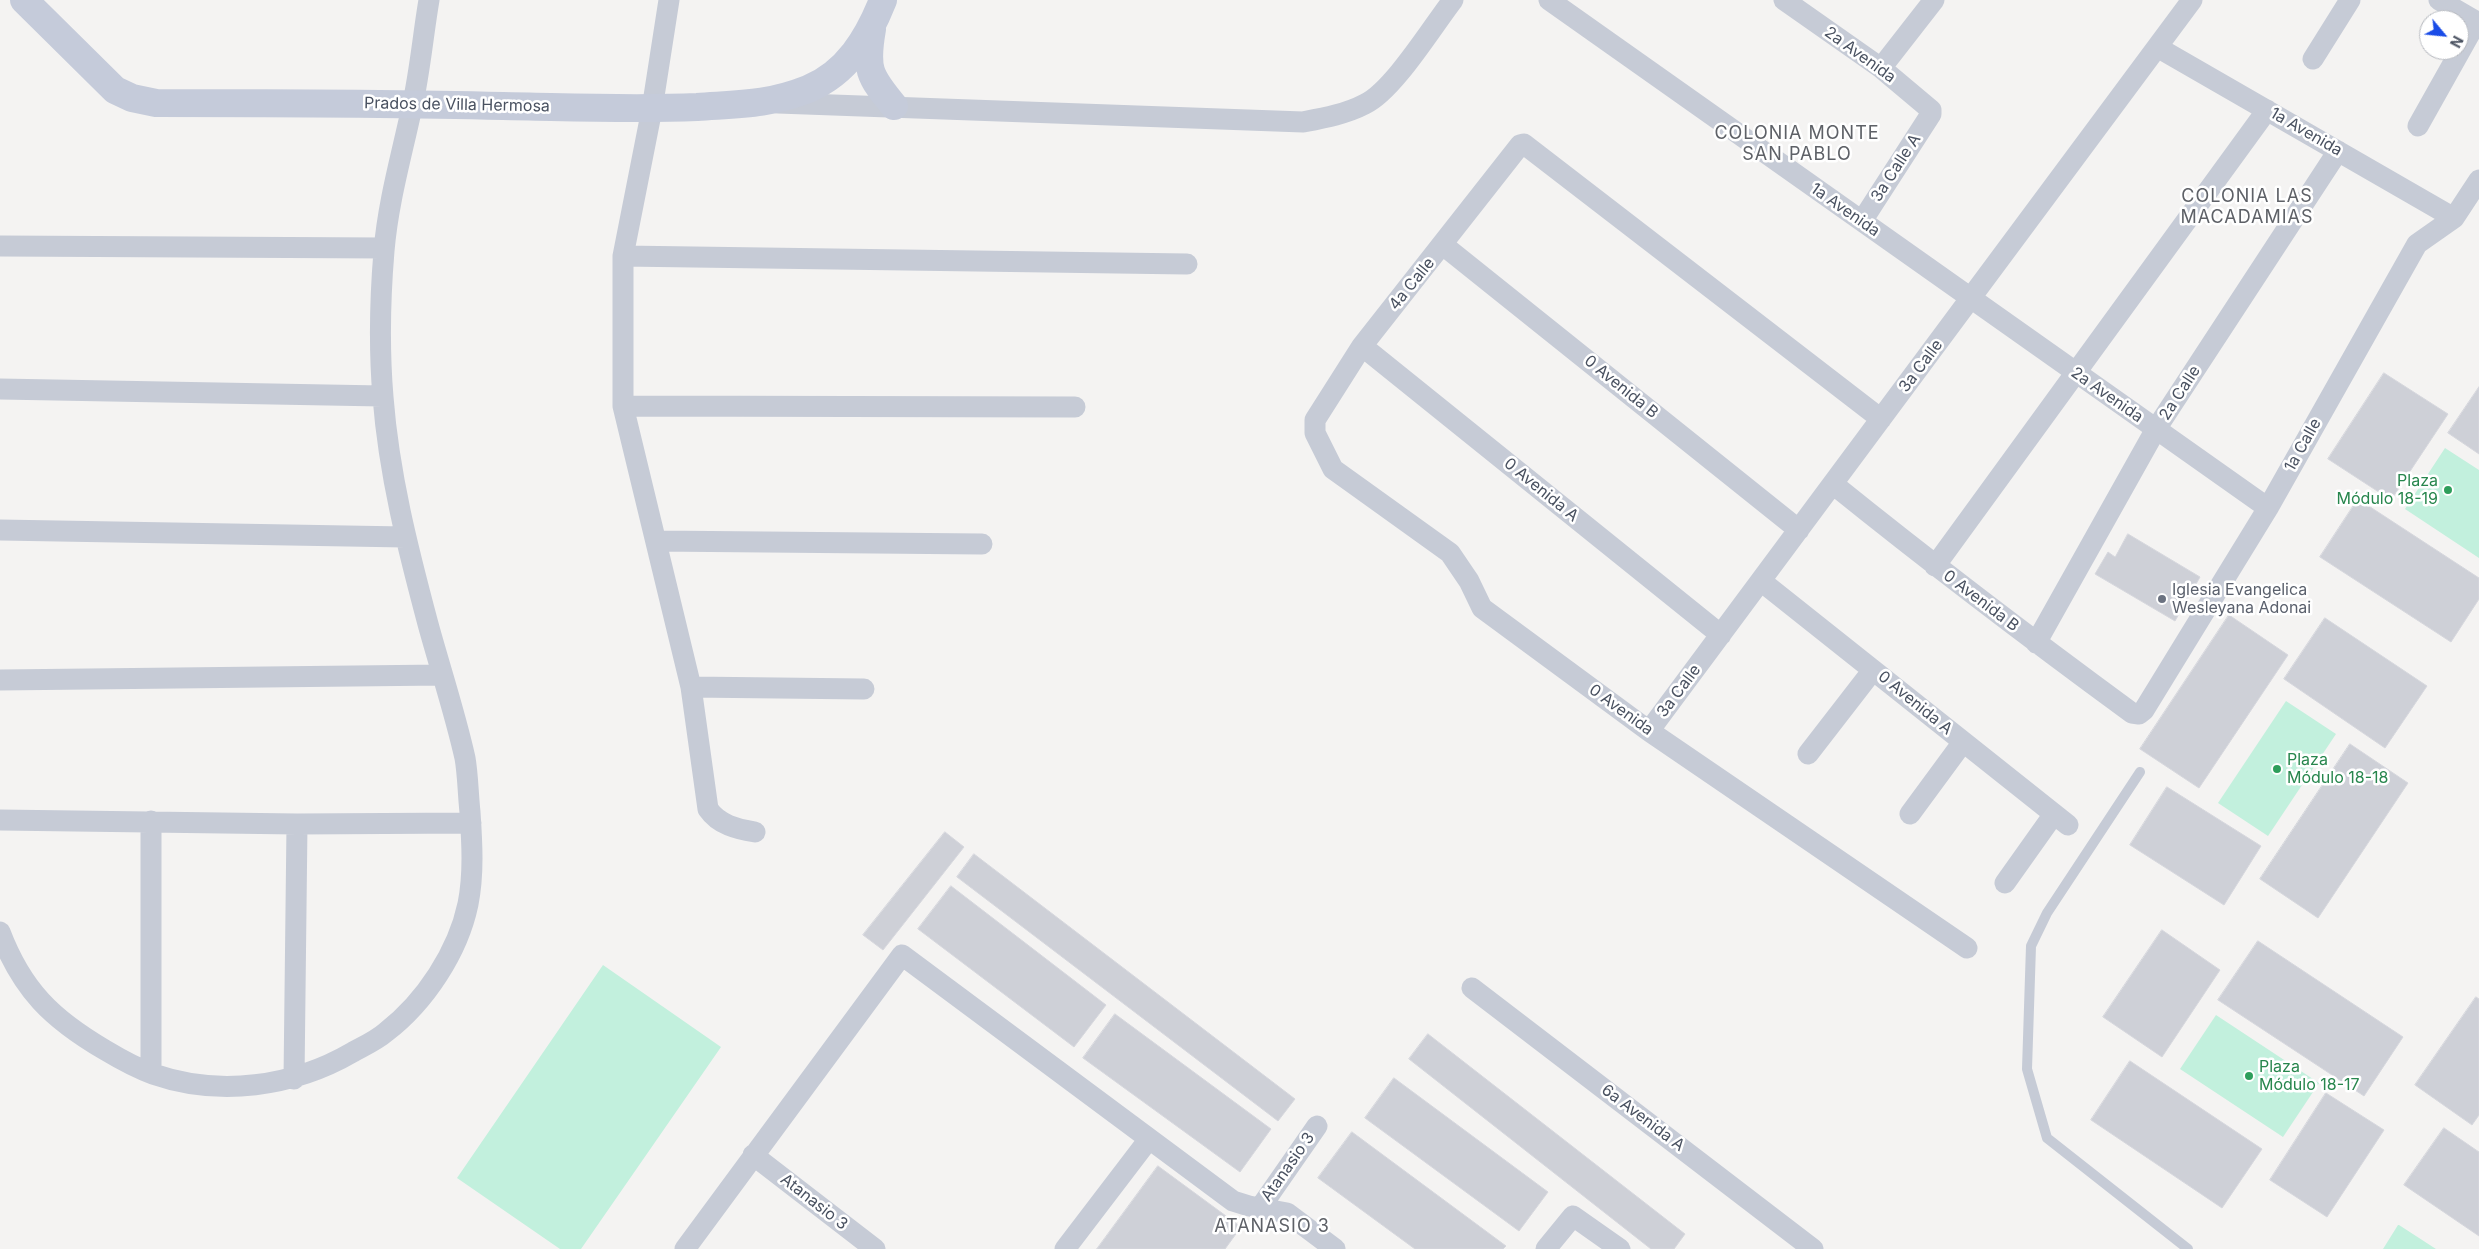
<!DOCTYPE html>
<html>
<head>
<meta charset="utf-8">
<style>
  body { margin:0 }
  #map { position:relative; width:2479px; height:1249px; overflow:hidden; background:#f4f3f2; font-family:Inter,sans-serif }
  canvas { display:block }
  .north { position:absolute; left:2419px; top:10px; width:50px; height:50px; box-sizing:border-box; background:#fff; border:1px solid #b6b9bf; border-radius:50%; rotate:118deg; font-size:14px; font-weight:700; line-height:20px; text-align:center; color:#495160 }
  .north::after { content:''; display:block; margin:auto; width:18px; height:22px; background:#1a4ce7; clip-path:polygon(50% 0,100% 100%,50% 72%,0 100%) }
</style>
</head>
<body>
<div id="map">
<canvas width="2479" height="1249"></canvas>
<div class="north">N</div>
</div>
<script>
const c = document.querySelector('canvas').getContext('2d');
c.lineJoin = 'round';
function fillPath(path, color) { c.fillStyle = color; c.fill(path, 'evenodd'); }
function trace(path, color, width, dash) { c.strokeStyle = color; c.lineWidth = width; c.lineCap = dash ? 'butt' : 'round'; c.setLineDash(dash || []); c.stroke(path); }
function drawText(font, color, halo, rows, align = 'center') {
  c.font = font + ' Inter,sans-serif'; c.lineWidth = 5; c.setLineDash([]); c.textBaseline = 'middle'; c.strokeStyle = halo; c.fillStyle = color; for (const [text, x, y, turn = 0] of rows) {
    c.save(); c.translate(x, y); c.rotate((+turn || 0) * Math.PI / 180); c.textAlign = isNaN(turn) ? turn : align; if (halo) c.strokeText(text, 0, 0); c.fillText(text, 0, 0); c.restore();
  }
}
fillPath(new Path2D(`
  M2445,448L2479,470V558L2405,509Z
  M2286,701L2336,734L2268,836L2218,803Z
  M603,965L721,1047L581,1249H560L457,1178Z
  M2216,1015L2319,1083L2283,1137L2180,1069Z
  M2398,1225H2399L2436,1249H2383Z`), '#c2f0dd');
const building = new Path2D(`
  M2384,373L2448,414L2391,500L2328,459Z
  M2479,387V454L2448,433Z
  M2358,499L2479,578V599L2451,642L2320,557Z
  M2128,534L2200,577L2175,621L2095,574L2108,552L2115,557Z
  M2229,615L2288,655L2199,788L2140,749Z
  M2325,618L2427,686L2385,748L2284,679Z
  M2350,744L2408,783L2318,918L2260,879Z
  M2167,787L2261,846L2224,905L2130,845Z
  M945,832L964,847L883,950L863,935Z
  M974,854L1295,1099L1278,1121L957,877Z
  M951,886L1106,1005L1074,1047L918,929Z
  M2162,930L2220,970L2162,1057L2103,1017Z
  M2258,941L2403,1037L2364,1096L2218,1000Z
  M2476,997L2479,999V1115L2472,1125L2415,1085Z
  M1115,1014L1271,1129L1240,1172L1083,1058Z
  M1428,1034L1685,1234L1674,1249H1651L1409,1059Z
  M2130,1061L2262,1149L2222,1208L2091,1120Z
  M1394,1078L1548,1192L1519,1231L1365,1118Z
  M2326,1093L2384,1130L2327,1217L2270,1180Z
  M2444,1128L2479,1152V1236L2404,1185Z
  M1352,1132L1506,1246L1503,1249H1415L1318,1178Z
  M1158,1166L1241,1227L1225,1249H1097Z`);
fillPath(building, '#ced0d7');
trace(building, '#d6d7dd', 1);
trace(new Path2D(`
  M2140,772L2047,913L2031,946L2027,1069L2047,1138L2188,1249`), '#c6cbd6', 10);
trace(new Path2D(`
  M669,0L652,109L623,256V406L691,687L708,809C719,825 737,829 755,832
  M1549,0L2268,508
  M1784,0L1881,68L1931,110V114L1862,221
  M2439,0L2479,23
  M2157,47L2454,218
  M2313,59L2350,0
  M1881,68L1934,0
  M778,103L1303,122C1324,118 1346,114 1365,104C1393,91 1432,27 1453,0
  M2418,126L2477,21
  M1443,245L1799,530
  M0,246L384,248
  M623,256L1187,264
  M1362,346L1721,635
  M0,389L382,396
  M623,406L1075,407
  M1881,419L1524,144L1520,145L1362,346L1315,420V433L1333,469L1450,553L1469,581L1482,608L1649,731L1967,948
  M1833,484C1931,563 2031,639 2132,713L2139,714L2144,710L2268,508L2417,244L2454,218L2479,180
  M0,530L405,537
  M656,541L982,544
  M1935,566L2267,110
  M1761,581L2068,825
  M2036,643L2156,429L2338,151
  M0,680L442,675
  M691,687L864,689
  M1649,731L2192,0
  M1808,754L1873,670
  M1910,814L1963,742
  M0,820L297,824L471,823
  M151,821V1073
  M2005,883L2054,814
  M0,932C22,990 52,1019 105,1050C120,1059 136,1068 153,1074C219,1097 293,1087 353,1052C364,1046 377,1040 386,1032C425,1002 458,952 468,904C474,874 472,842 470,812C468,794 468,775 465,758C455,713 440,668 428,624C408,549 389,475 383,397C379,349 380,299 384,251C388,202 402,154 412,107C420,72 423,35 429,0
  M1472,988L1813,1249
  M294,1079L297,824
  M753,1155L875,1249
  M1260,1208L1317,1126
  M685,1249L902,955L1233,1201L1249,1206L1287,1213L1335,1249
  M1065,1249L1149,1139
  M1546,1249L1573,1216L1620,1249`), '#c6cbd6', 21);
trace(new Path2D(`
  M24,0L115,90L132,98L156,103C272,103 387,103 503,106C567,107 632,110 697,107C738,104 768,105 808,89C847,73 868,38 883,0
  M872,29C865,69 869,76 894,106`), '#c5cbda', 28);
for (const [x, y, r, color] of [
  [2448,490,5,"#2e9e5b"],
  [2162,599,5,"#6b7280"],
  [2277,769,5,"#2e9e5b"],
  [2249,1076,5,"#2e9e5b"]
]) { const dot = new Path2D(); dot.arc(x, y, r, 0, 2 * Math.PI); c.fillStyle = color; c.fill(dot); trace(dot, '#fff', 2); }
drawText('16px', '#495160', '#fff', [
  ["2a Avenida",1860,55,36],
  ["Prados de Villa Hermosa",457,105,1],
  ["1a Avenida",2306,132,30],
  ["3a Calle A",1896,168,-57],
  ["1a Avenida",1845,210,35],
  ["4a Calle",1412,284,-51],
  ["3a Calle",1921,366,-53],
  ["0 Avenida B",1621,387,39],
  ["2a Calle",2180,393,-57],
  ["2a Avenida",2107,395,35],
  ["1a Calle",2303,445,-61],
  ["0 Avenida A",1541,490,39],
  ["0 Avenida B",1981,601,37],
  ["3a Calle",1679,691,-53],
  ["0 Avenida A",1915,703,39],
  ["0 Avenida",1621,710,36],
  ["6a Avenida A",1643,1118,37],
  ["Atanasio 3",1288,1167,-55],
  ["Atanasio 3",814,1202,38]
]);
drawText('16px', '#27864d', '#fff', [
  ["Plaza",2438,481,"right"],
  ["Módulo 18-19",2438,499,"right"],
  ["Plaza",2287,760],
  ["Módulo 18-18",2287,778],
  ["Plaza",2259,1067],
  ["Módulo 18-17",2259,1085]
], 'left');
drawText('16px', '#5b616d', '#fff', [
  ["Iglesia Evangelica",2172,590],
  ["Wesleyana Adonai",2172,608]
], 'left');
c.letterSpacing = '1px';
drawText('18px', '#5e6167', '#fff', [
  ["COLONIA MONTE",1797,134],
  ["SAN PABLO",1797,155],
  ["COLONIA LAS",2247,197],
  ["MACADAMIAS",2247,218],
  ["ATANASIO 3",1272,1227]
]);
c.letterSpacing = '0px';
</script>
</body>
</html>
